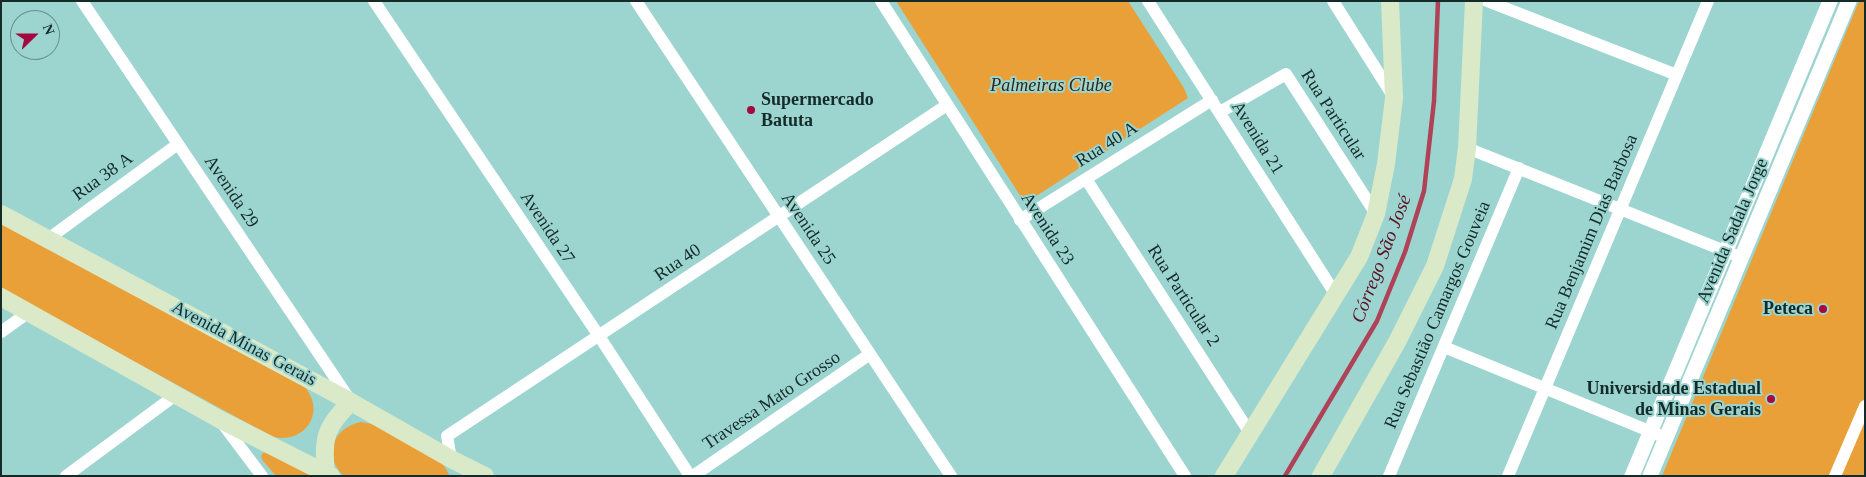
<!DOCTYPE html>
<html>
<head>
<meta charset="utf-8">
<style>
  body { margin:0 }
  #map { position:relative; width:1866px; height:477px; overflow:hidden; background:#9cd4d0; font-family:Georgia,serif }
  canvas { display:block }
  .frame { position:absolute; inset:0; border:2px solid #142b29; pointer-events:none }
  .north { position:absolute; left:10px; top:10px; width:50px; height:50px; box-sizing:border-box; background:#9cd4d0; border:1px solid #66908d; border-radius:50%; rotate:68deg; font-size:14px; font-weight:700; line-height:20px; text-align:center; color:#142b29 }
  .north::after { content:''; display:block; margin:auto; width:18px; height:22px; background:#a3083e; clip-path:polygon(50% 0,100% 100%,50% 72%,0 100%) }
</style>
</head>
<body>
<div id="map">
<canvas width="1866" height="477"></canvas>
<div class="frame"></div>
<div class="north">N</div>
</div>
<script>
const c = document.querySelector('canvas').getContext('2d');
c.lineJoin = 'round';
function fillPath(path, color) { c.fillStyle = color; c.fill(path, 'evenodd'); }
function trace(path, color, width, dash) { c.strokeStyle = color; c.lineWidth = width; c.lineCap = dash ? 'butt' : 'round'; c.setLineDash(dash || []); c.stroke(path); }
function drawText(font, color, halo, rows, align = 'center') {
  c.font = font + ' Georgia,serif'; c.lineWidth = 4; c.setLineDash([]); c.textBaseline = 'middle'; c.strokeStyle = halo; c.fillStyle = color; for (const [text, x, y, turn = 0] of rows) {
    c.save(); c.translate(x, y); c.rotate((+turn || 0) * Math.PI / 180); c.textAlign = isNaN(turn) ? turn : align; if (halo) c.strokeText(text, 0, 0); c.fillText(text, 0, 0); c.restore();
  }
}
fillPath(new Path2D(`
  M896,1H1128L1184,88L1188,98L1027,202L1021,197Z
  M1859,1H1865V476H1662Z
  M1,224L304,386C327,412 305,444 273,437L1,289Z
  M361,422L373,424L442,462L450,476H344C322,456 333,427 361,422Z
  M267,452L309,474L310,476H276L263,461L261,456L263,453Z`), '#eaa038');
trace(new Path2D(`
  M1285,476L1377,321L1405,252L1424,191L1434,101L1438,1`), '#b04258', 4.5);
trace(new Path2D(`
  M82,1L350,400
  M374,1L599,336L690,476
  M636,1L951,476
  M881,1L1185,476
  M1148,1L1336,295
  M1333,1L1393,96
  M1487,1L1677,75
  M1220,112L1286,74L1376,214
  M1467,148L1735,255
  M1086,179L1250,433
  M1020,220L1212,100
  M48,239L178,144
  M1,332L29,312
  M1444,347L1659,435
  M222,423L262,476
  M451,459L447,436L947,105
  M66,476L177,394
  M693,476L870,354
  M1389,476L1519,168
  M1508,476L1708,1
  M1835,476L1865,406`), '#fff', 12);
trace(new Path2D(`
  M1632,476L1830,1
  M1650,476L1849,1`), '#fff', 15);
trace(new Path2D(`
  M1,214L351,402L451,459L485,476
  M1,297L219,419L331,476
  M326,473C322,438 326,426 351,402
  M1224,476L1359,257L1376,214L1386,164L1394,98L1390,1
  M1321,476L1397,342L1435,266L1463,179L1467,148L1474,1`), '#daeac9', 18);
for (const [x, y, r, color] of [
  [751,110,5,"#a3083e"],
  [1823,309,5,"#a3083e"],
  [1771,399,5,"#a3083e"]
]) { const dot = new Path2D(); dot.arc(x, y, r, 0, 2 * Math.PI); c.fillStyle = color; c.fill(dot); trace(dot, '#9cd4d0', 2); }
drawText('italic 18px', '#342615', '#9cd4d0', [
  ["Palmeiras Clube",1051,86]
]);
drawText('bold 18px', '#142b29', '#9cd4d0', [
  ["Supermercado",761,100,"left"],
  ["Batuta",761,121,"left"],
  ["Peteca",1813,309],
  ["Universidade Estadual",1761,389],
  ["de Minas Gerais",1761,410]
], 'right');
drawText('18px', '#142b29', '#9cd4d0', [
  ["Rua Particular",1333,115,57],
  ["Avenida 21",1257,138,58],
  ["Rua 40 A",1107,145,-32],
  ["Rua 38 A",103,177,-36],
  ["Avenida 29",231,192,56],
  ["Avenida 27",547,228,56],
  ["Avenida 25",808,229,56],
  ["Avenida 23",1047,229,57],
  ["Avenida Sadala Jorge",1733,231,-67],
  ["Rua Benjamim Dias Barbosa",1592,232,-67],
  ["Rua 40",678,263,-34],
  ["Rua Particular 2",1183,296,57],
  ["Rua Sebastião Camargos Gouveia",1438,315,-67],
  ["Avenida Minas Gerais",244,344,28],
  ["Travessa Mato Grosso",772,401,-34]
]);
drawText('italic 19px', '#5a1124', '#9cd4d0', [
  ["Córrego São José",1382,259,-69]
]);
</script>
</body>
</html>
